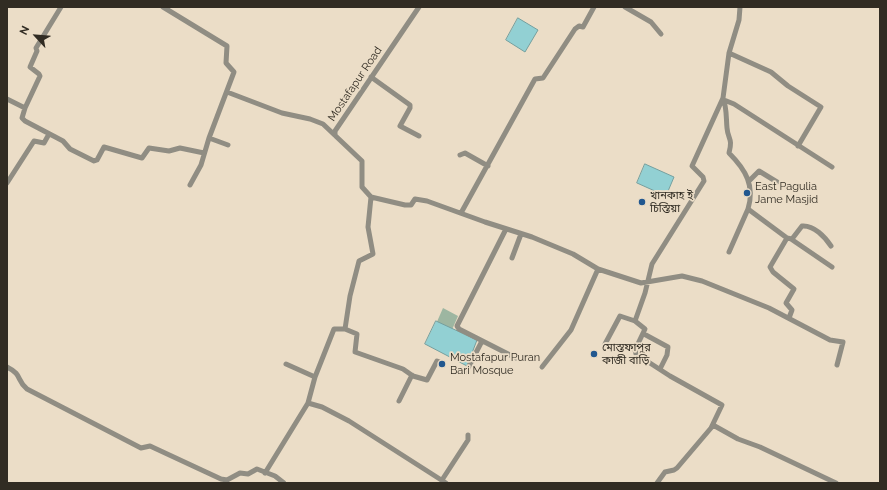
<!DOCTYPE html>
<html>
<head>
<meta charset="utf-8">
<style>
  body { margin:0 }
  #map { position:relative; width:887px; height:490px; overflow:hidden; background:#ebddc7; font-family:Raleway,sans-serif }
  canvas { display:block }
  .frame { position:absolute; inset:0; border:8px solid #312c23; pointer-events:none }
  .north { position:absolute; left:16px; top:16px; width:40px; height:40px; -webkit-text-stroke:3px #ebddc7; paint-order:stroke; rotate:296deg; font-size:11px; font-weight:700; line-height:16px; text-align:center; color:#312c23 }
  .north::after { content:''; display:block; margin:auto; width:14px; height:18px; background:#312c23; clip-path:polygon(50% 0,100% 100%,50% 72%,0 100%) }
</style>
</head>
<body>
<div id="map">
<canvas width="887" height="490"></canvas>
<div class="frame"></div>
<div class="north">N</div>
</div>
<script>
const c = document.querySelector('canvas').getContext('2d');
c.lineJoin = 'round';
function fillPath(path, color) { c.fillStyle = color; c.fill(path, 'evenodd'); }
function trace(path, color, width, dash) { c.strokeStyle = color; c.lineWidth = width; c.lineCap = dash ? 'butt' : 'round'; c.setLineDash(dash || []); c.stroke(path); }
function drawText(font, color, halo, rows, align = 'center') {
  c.font = font + ' Raleway,"Noto Sans Bengali",sans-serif'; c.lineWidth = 3.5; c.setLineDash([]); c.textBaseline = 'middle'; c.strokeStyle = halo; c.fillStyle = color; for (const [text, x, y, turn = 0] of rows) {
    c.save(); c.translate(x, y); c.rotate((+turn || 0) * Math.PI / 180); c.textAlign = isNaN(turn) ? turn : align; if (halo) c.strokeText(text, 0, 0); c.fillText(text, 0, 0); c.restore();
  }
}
fillPath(new Path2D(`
  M443,308L458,316L451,332L436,324Z`), '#9db6a1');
const water = new Path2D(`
  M518,18L538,30L525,52L506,40Z
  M645,164L674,177L666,196L637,183Z
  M436,321L477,340L467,366L425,344Z`);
fillPath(water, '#92d0d3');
trace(water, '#759f9e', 1);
trace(new Path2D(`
  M163,7L227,46L226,63L234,72L209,138L201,165L190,185
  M625,7L651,22L661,34
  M729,53L771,72L788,86L821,107L798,146
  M371,77L410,105V108L400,126L419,136
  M227,92L282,113L310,119L323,124L362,161V187L371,197
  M723,98C727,108 726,118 727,128C728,140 733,138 729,153C746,170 755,186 748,209L787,238L770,267L773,272L794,289L786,303L792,310L789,318
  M7,99L25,108L22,118L25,121L63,141L70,149L94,161L97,160L104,147L142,158L149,148L169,151L180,148L204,153
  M724,100L734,104L832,167
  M25,108L40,76L39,74L30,67L37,51L36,48L61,7
  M335,135V131L419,7
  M209,138L228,145
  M460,155L465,153L488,166
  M749,181L759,171L777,182
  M7,183L34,141L44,143L49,134
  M371,197L405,205H411L415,199L427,201L485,222L532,237L573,254L598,269L641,283L682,276L702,281L769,308L830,340L843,342L837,365
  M461,213L535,79L543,78L575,29L579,26L583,27L594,7
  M506,229L457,326L459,329L516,358
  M787,238L792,239L802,226C814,225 825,237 831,246
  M791,239L832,267
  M729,252L748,209
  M512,258L521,234
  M635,321L645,293L652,264L704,181L703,177L692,166L723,98L729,53L739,20L740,7
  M345,329L350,296L359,261L373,254L368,227L371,197
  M644,334L668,347L667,355L660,369
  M605,344L620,316L635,321L645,329L635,350L636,354L670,376L722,405L711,428L677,468L674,470L665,472L657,483
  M286,364L315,377
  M7,367C23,375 16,380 27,389L141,448L150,446L221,479L227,480L240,473L248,474L257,469L275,476L284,483
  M542,367L571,330L598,269
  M457,369L466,372L482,341
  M399,401L412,375
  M308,403L322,407L349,421L446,483
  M713,425L738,439L760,447L836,483
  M265,473L308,403L315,377L334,329H345L357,334L355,352L403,369L413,376L427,380L437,361L442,363
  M442,480L468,440V435`), '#908d83', 5);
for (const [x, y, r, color] of [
  [747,193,4,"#21578f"],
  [642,202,4,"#21578f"],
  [594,354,4,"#21578f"],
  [442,364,4,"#21578f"]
]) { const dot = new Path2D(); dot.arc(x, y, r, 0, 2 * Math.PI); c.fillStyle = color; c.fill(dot); trace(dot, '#ebddc7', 1.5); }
drawText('11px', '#312c23', '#ebddc7', [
  ["Mostafapur Road",355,84,-56]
]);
drawText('11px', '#312c23', '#ebddc7', [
  ["East Pagulia",755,187],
  ["Jame Masjid",755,200],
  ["খানকাহ ই",650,196],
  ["চিস্তিয়া",650,209],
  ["মোস্তফাপুর",602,348],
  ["কাজী বাড়ি",602,361],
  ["Mostafapur Puran",450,358],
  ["Bari Mosque",450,371]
], 'left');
</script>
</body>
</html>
